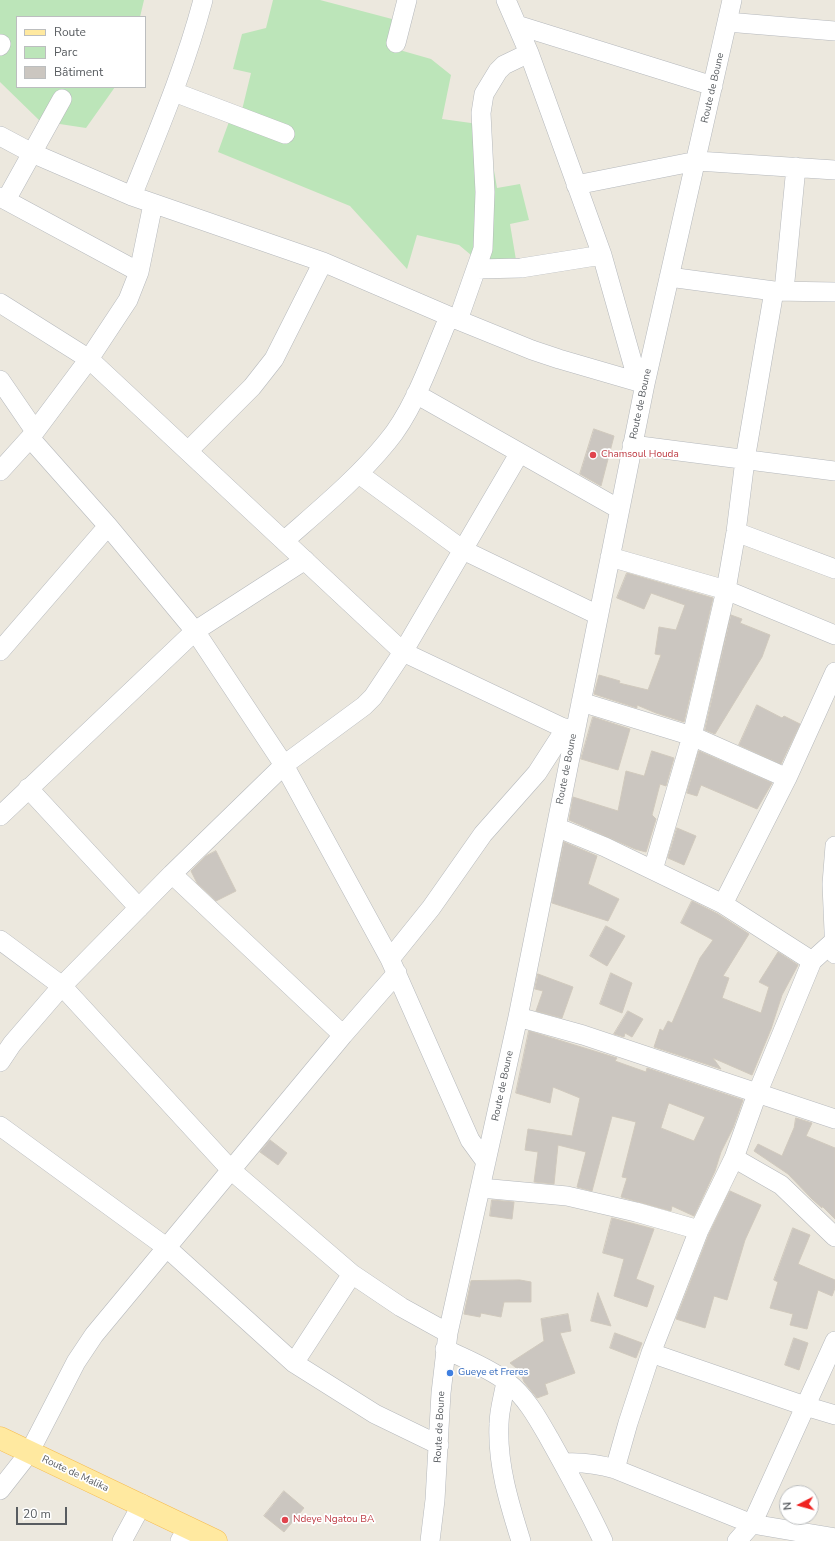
<!DOCTYPE html>
<html>
<head>
<meta charset="utf-8">
<style>
  body { margin:0 }
  #map { position:relative; width:835px; height:1541px; overflow:hidden; background:#ece8de; font-family:"Nunito Sans",sans-serif }
  canvas { display:block }
  .legend { position:absolute; left:16px; top:16px; width:130px; height:72px; box-sizing:border-box; background:#fff; border:1px solid #bcbebf; margin:0; padding:5px 7px; list-style:none; font-size:12px; color:#585c60 }
  .legend li { display:flex; align-items:center; gap:8px; height:20px }
  .legend b { width:20px; border:1px solid #bcbebf }
  .north { position:absolute; left:779px; top:1485px; width:40px; height:40px; box-sizing:border-box; background:#fff; border:1px solid #bcbebf; border-radius:50%; rotate:264deg; font-size:11px; font-weight:700; line-height:16px; text-align:center; color:#585c60 }
  .north::after { content:''; display:block; margin:auto; width:14px; height:18px; background:#ef2321; clip-path:polygon(50% 0,100% 100%,50% 72%,0 100%) }
  .scale { position:absolute; left:16px; top:1507px; width:51px; height:18px; box-sizing:border-box; border:2px solid #585c60; border-top:0; padding-left:5px; font-size:12px; line-height:14px; white-space:nowrap; color:#585c60; -webkit-text-stroke:3px #fff; paint-order:stroke }
</style>
</head>
<body>
<div id="map">
<canvas width="835" height="1541"></canvas>
<ul class="legend">
<li><b style="height:5px;background:#ffe9a0"></b>Route</li>
<li><b style="height:11px;background:#bce5b9"></b>Parc</li>
<li><b style="height:11px;background:#cbc6c0"></b>Bâtiment</li>
</ul>
<div class="north">N</div>
<div class="scale">20 m</div>
</div>
<script>
const c = document.querySelector('canvas').getContext('2d');
c.lineJoin = 'round';
function fillPath(path, color) { c.fillStyle = color; c.fill(path, 'evenodd'); }
function trace(path, color, width, dash) { c.strokeStyle = color; c.lineWidth = width; c.lineCap = dash ? 'butt' : 'round'; c.setLineDash(dash || []); c.stroke(path); }
function drawText(font, color, halo, rows, align = 'center') {
  c.font = font + ' "Nunito Sans",sans-serif'; c.lineWidth = 3.5; c.setLineDash([]); c.textBaseline = 'middle'; c.strokeStyle = halo; c.fillStyle = color; for (const [text, x, y, turn = 0] of rows) {
    c.save(); c.translate(x, y); c.rotate((+turn || 0) * Math.PI / 180); c.textAlign = isNaN(turn) ? turn : align; if (halo) c.strokeText(text, 0, 0); c.fillText(text, 0, 0); c.restore();
  }
}
fillPath(new Path2D(`
  M0,0H144L140,17H17V87H115L86,128L40,121L0,82Z
  M273,0H320L392,19L389,47L431,59L451,75L442,119L471,123L487,129L497,188L520,184L529,220L510,224L516,260L483,265L459,245L417,235L407,269L350,206L218,152L234,108L242,110L251,73L233,69L242,34L266,28Z`), '#bce5b9');
const building = new Path2D(`
  M594,429L614,436L601,486L580,474Z
  M627,573L713,598L684,722L656,713L637,705V708L594,694L599,675L620,681L619,683L648,690L661,655L655,654L659,627L676,630L685,605L651,593L644,609L617,598Z
  M731,615L742,619L740,623L770,635L762,657L715,734L705,730Z
  M757,705L782,718L784,716L800,724L781,764L739,745Z
  M593,717L630,729L618,770L581,759Z
  M652,751L674,758L666,786L660,784L652,815L656,819L646,852L635,849L569,820L573,797L618,811L626,771L644,776Z
  M699,751L772,783L757,809L701,785L697,796L687,793Z
  M677,828L696,836L684,865L668,858Z
  M564,842L597,856L588,884L619,899L608,921L552,903Z
  M216,851L236,891L216,901L197,883L191,871L206,856Z
  M692,901L718,914L749,934L723,976L729,978L722,998L761,1013L769,987L759,982L778,952L798,965L782,995L771,1029L752,1075L713,1058L721,1069L654,1047L660,1029L663,1031L668,1021L672,1023L700,958L713,940L681,923Z
  M606,926L625,936L607,966L590,956Z
  M611,973L632,983L622,1013L600,1004Z
  M538,974L573,987L562,1018L536,1011L543,991L535,989Z
  M628,1011L643,1019L632,1037L625,1033L624,1037L614,1034Z
  M529,1031L617,1058L615,1061L646,1072L647,1068L743,1100L733,1128L721,1152L715,1171L694,1216L672,1206L671,1211L621,1197L627,1178L622,1177L636,1122L612,1116L592,1191L577,1187L586,1152L558,1145L554,1184L534,1182L538,1152L525,1150L528,1129L572,1136L580,1098L553,1087L550,1103L516,1093ZM669,1103L705,1117L694,1141L661,1128Z
  M796,1118L812,1123L806,1136L835,1148V1219L822,1206V1208L812,1199L788,1174L754,1151L758,1144L782,1156L794,1128Z
  M270,1140L287,1153L278,1165L260,1152Z
  M730,1191L761,1205L745,1240L727,1300L714,1296L705,1328L676,1319L709,1234Z
  M492,1200L514,1202L512,1219L490,1216Z
  M612,1218L654,1229L636,1279L654,1286L647,1307L614,1296L624,1259L603,1253Z
  M793,1228L810,1235L798,1264L835,1280V1288L832,1296L818,1290L807,1329L790,1325L793,1314L770,1308L778,1282L774,1280Z
  M520,1280L531,1282V1302H504L501,1317L481,1313L480,1317L464,1314L471,1281Z
  M598,1293L611,1326L591,1321Z
  M568,1314L571,1331L560,1333L575,1373L545,1384L548,1394L537,1398L524,1382L520,1371L510,1363L544,1341L541,1319Z
  M615,1333L642,1343L636,1358L610,1348Z
  M794,1338L808,1343L799,1370L785,1365Z
  M284,1491L304,1508L284,1532L264,1516Z`);
fillPath(building, '#cbc6c0');
trace(building, '#d0c9bd', 1);
const minor = new Path2D(`
  M506,0L529,53L602,255L638,382
  M727,22L835,31
  M517,25L713,86
  M396,43L407,0
  M0,46L1,44
  M174,92L285,134
  M0,136L32,153L132,196L323,262L458,320L532,350L559,359L645,384
  M576,185L697,161L835,170
  M132,196C158,131 185,68 203,0
  M0,197L139,272
  M6,200L62,99
  M477,269L521,268L602,255
  M669,277L774,291L835,292
  M784,291L796,167
  M0,303L89,359L403,652L574,733
  M458,320L483,249L485,192L481,113L484,94L498,71L504,65L529,53
  M0,380L35,431
  M416,394L619,509
  M30,438L108,526L195,631L284,765L390,959L470,1140L486,1162
  M632,445L835,471
  M188,451L252,387L274,359L323,262
  M0,471L30,438L89,359L128,300L139,272L153,204
  M359,474L463,550L598,615
  M736,532L835,569
  M284,541C319,510 357,479 387,442C415,409 432,356 449,317
  M610,557L726,590L835,635
  M0,651L108,526
  M581,702L692,736L787,778
  M28,788L139,908
  M0,816L195,631L305,560
  M556,827L605,847L723,904L812,961
  M653,870L692,736L726,590L736,532L745,460L774,291
  M172,874L343,1035
  M723,904L787,778L835,672
  M0,940L62,986L231,1170L352,1274L401,1307L448,1333
  M835,954L832,884L835,846
  M390,959L431,908L483,834L537,773L566,728
  M518,1017L583,1035L835,1119
  M0,1062L12,1044L62,986L172,874L284,765L364,706L373,697L403,652L519,454
  M0,1126L166,1247L294,1363L375,1414L439,1445
  M734,1158L781,1185L835,1237
  M481,1188L567,1196L636,1212L699,1230
  M445,1349C465,1359 489,1368 507,1382C526,1397 537,1417 549,1438C568,1472 587,1506 603,1541
  M651,1353L805,1406L835,1415
  M294,1363L352,1274
  M506,1381C504,1395 499,1410 499,1424C497,1464 509,1503 521,1541
  M564,1463C583,1462 598,1464 615,1469L752,1524L835,1538
  M615,1469L628,1423L651,1353L699,1230L734,1158L757,1094L812,961L833,942
  M0,1490L29,1453L76,1362L94,1335L343,1035L397,973
  M122,1541L142,1504
  M180,1541L188,1527
  M430,1541L435,1500L441,1393L448,1333L518,1017L645,384L732,0
  M737,1541L752,1524L835,1341`);
const major = new Path2D(`
  M0,1438L216,1541`);
trace(minor, '#b5b8bc', 20);
trace(major, '#f6bb4d', 23);
trace(minor, '#fff', 19);
trace(major, '#ffe9a0', 22);
for (const [x, y, r, color] of [
  [593,455,4,"#e0444e"],
  [450,1373,4,"#3f7fe0"],
  [285,1520,4,"#e0444e"]
]) { const dot = new Path2D(); dot.arc(x, y, r, 0, 2 * Math.PI); c.fillStyle = color; c.fill(dot); trace(dot, '#fff', 1.5); }
drawText('10px', '#585c60', '#fff', [
  ["Route de Boune",713,88,-77],
  ["Route de Boune",641,404,-78],
  ["Route de Boune",567,769,-79],
  ["Route de Boune",503,1086,-78],
  ["Route de Boune",440,1427,-87],
  ["Route de Malika",75,1474,25]
]);
drawText('10px', '#be3a42', '#fff', [
  ["Chamsoul Houda",601,455],
  ["Ndeye Ngatou BA",293,1520]
], 'left');
drawText('10px', '#366cbe', '#fff', [
  ["Gueye et Freres",458,1373]
], 'left');
</script>
</body>
</html>
